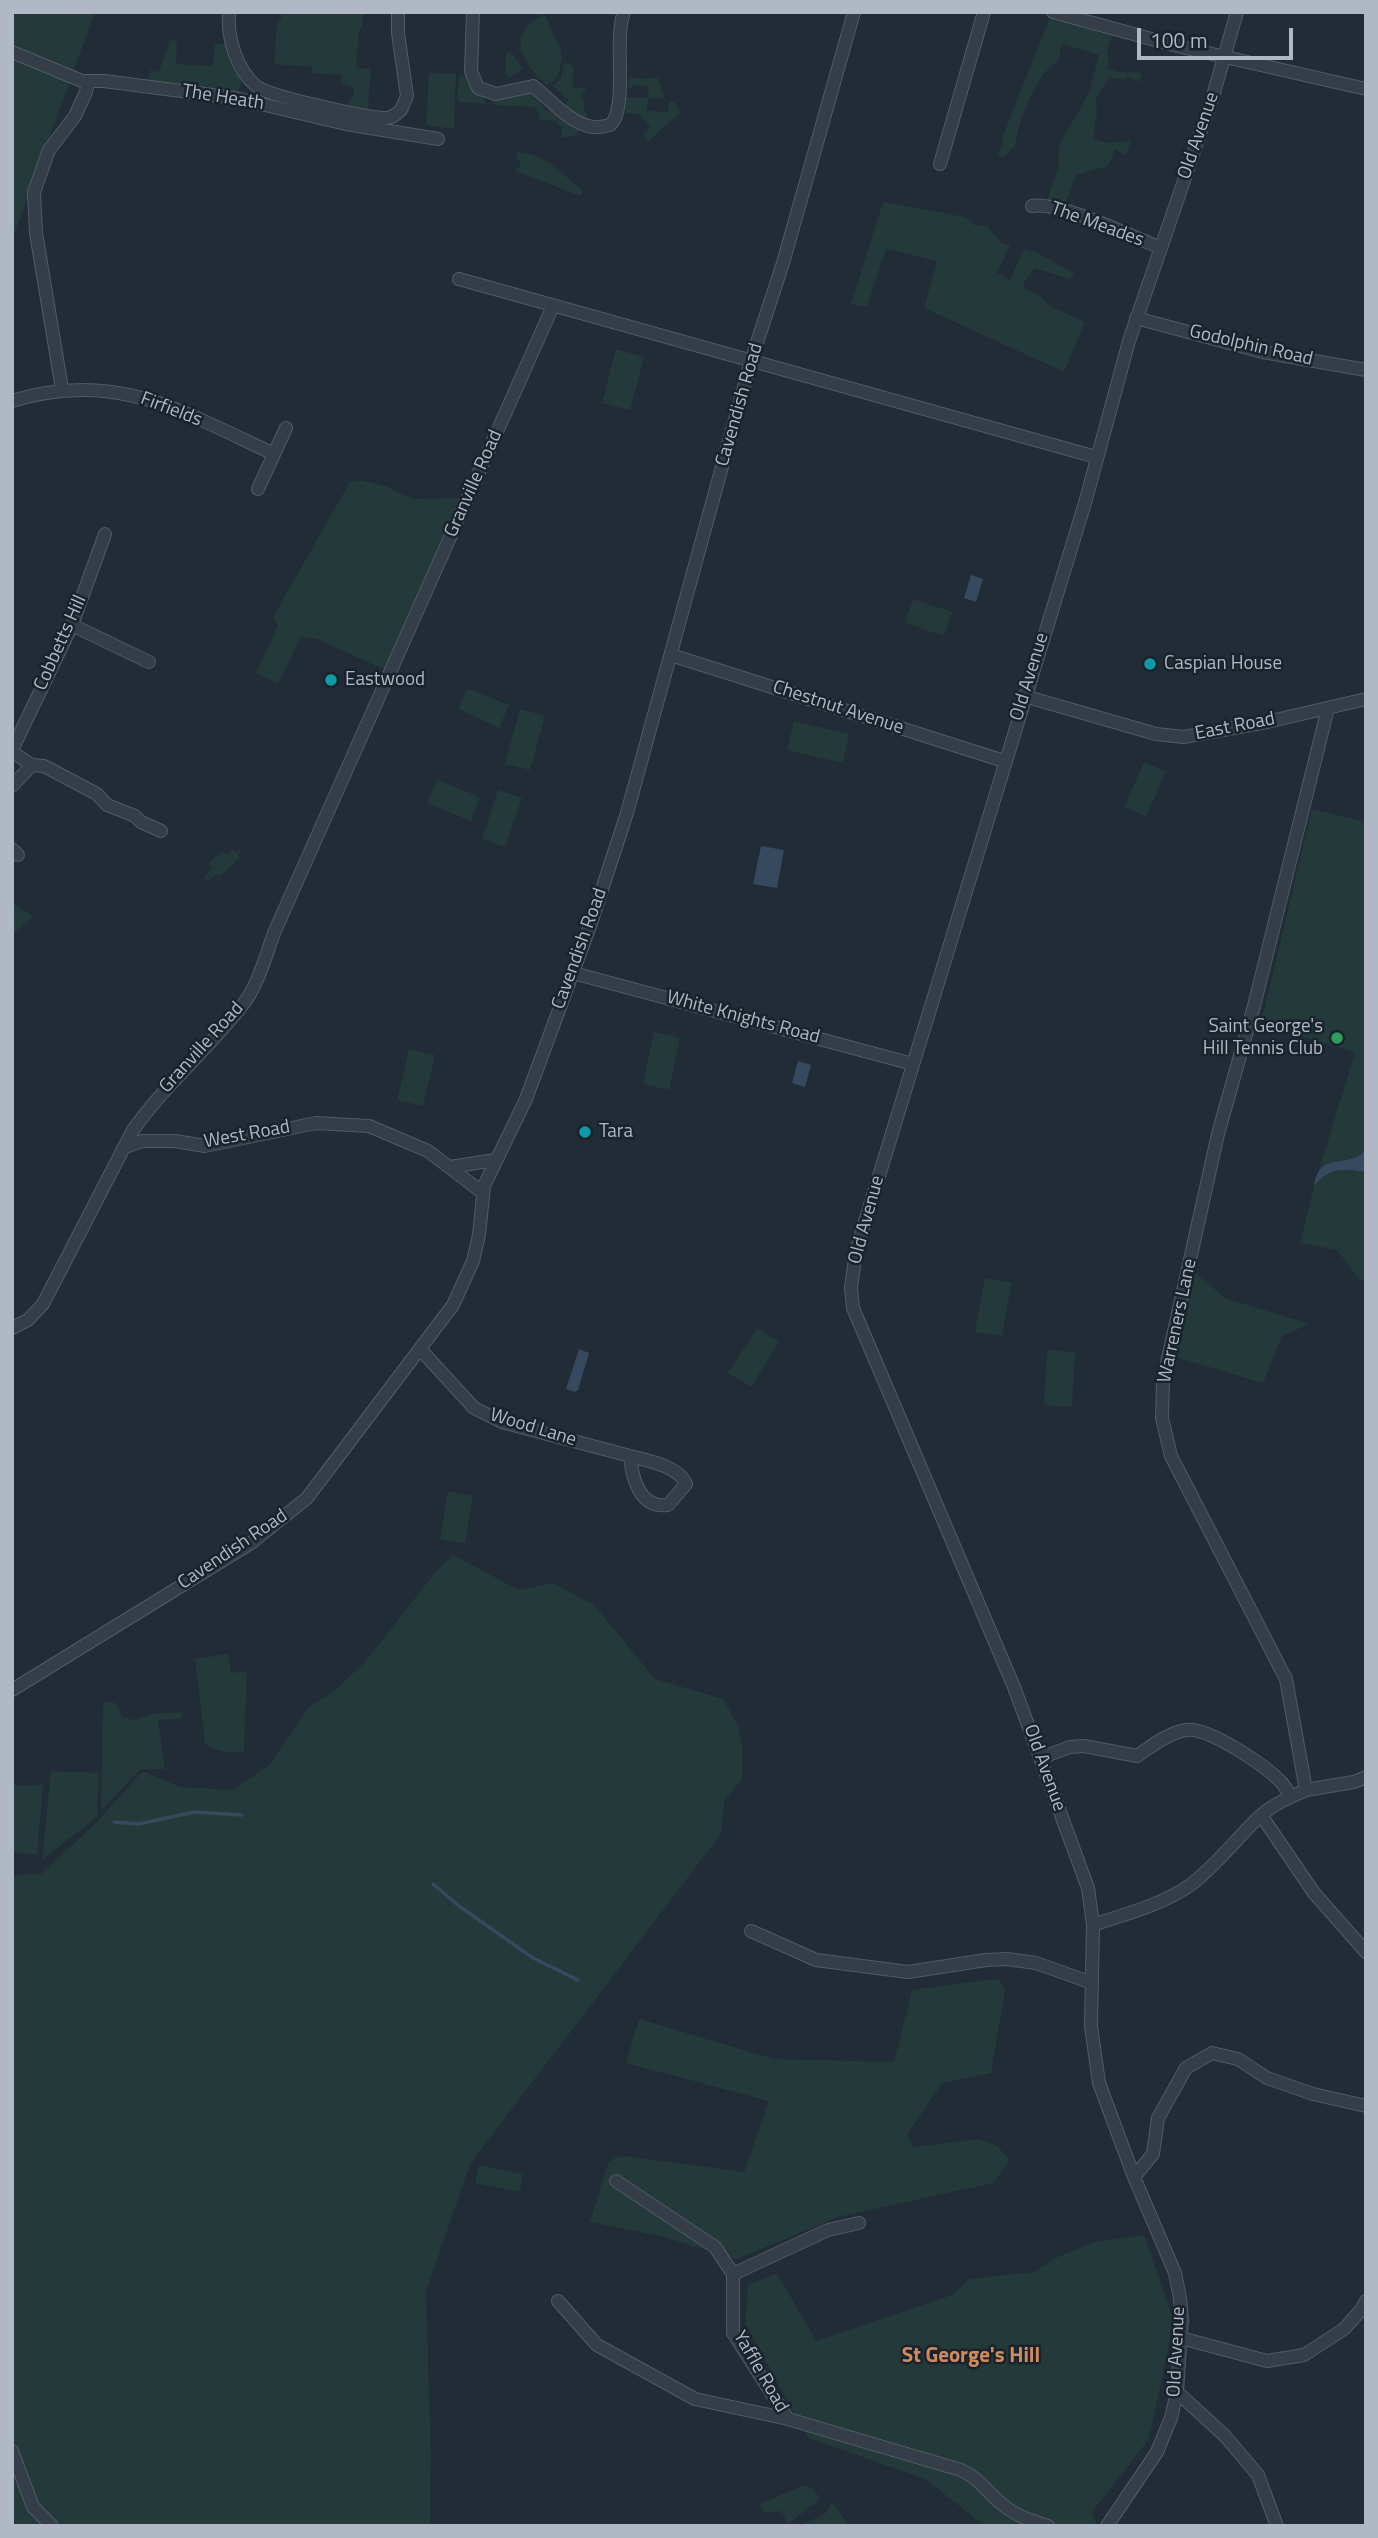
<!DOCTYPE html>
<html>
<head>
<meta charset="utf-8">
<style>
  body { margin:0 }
  #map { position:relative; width:1378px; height:2538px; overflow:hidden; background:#212c37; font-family:"Titillium Web",sans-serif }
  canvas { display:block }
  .frame { position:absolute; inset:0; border:14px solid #afb8c4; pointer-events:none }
  .scale { position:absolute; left:1137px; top:28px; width:156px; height:32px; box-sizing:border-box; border:4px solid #afb8c4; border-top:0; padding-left:9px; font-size:21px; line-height:24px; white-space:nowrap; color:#afb8c4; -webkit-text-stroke:5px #1a232c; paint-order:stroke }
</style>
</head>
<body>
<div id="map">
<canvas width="1378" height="2538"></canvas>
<div class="frame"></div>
<div class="scale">100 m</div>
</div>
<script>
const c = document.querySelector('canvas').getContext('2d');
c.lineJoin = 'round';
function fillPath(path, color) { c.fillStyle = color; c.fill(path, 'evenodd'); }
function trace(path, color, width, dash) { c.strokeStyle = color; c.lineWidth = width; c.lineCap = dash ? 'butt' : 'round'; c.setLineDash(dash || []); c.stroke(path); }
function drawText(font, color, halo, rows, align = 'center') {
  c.font = font + ' "Titillium Web",sans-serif'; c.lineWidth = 5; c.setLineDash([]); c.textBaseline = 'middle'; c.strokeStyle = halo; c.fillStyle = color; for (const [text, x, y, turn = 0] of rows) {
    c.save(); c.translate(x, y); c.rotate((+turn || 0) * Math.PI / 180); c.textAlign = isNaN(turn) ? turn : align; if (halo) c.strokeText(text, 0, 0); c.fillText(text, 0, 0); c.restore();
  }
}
fillPath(new Path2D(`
  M12,12H95L12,240Z
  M281,12H363L362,28L359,30L356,68L371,69L368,109L348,105L354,93L353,87L341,83L342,75L312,73V67L274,64L277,22L281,20Z
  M1052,12L1069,23L1112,36L1107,53L1109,62L1107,68L1119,72L1141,73L1140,82L1128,77L1124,80L1110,77L1096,97L1097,113L1093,138L1106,143L1131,141L1126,155L1115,150L1108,166L1076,175L1066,203L1047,200L1058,168L1059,145L1089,93L1099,55L1062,44L1058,61C1037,72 1017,124 1015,147L1003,157L997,154L1003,145L1002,138Z
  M544,14L561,49L562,60L558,76L555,80L546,85C521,60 505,36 544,14Z
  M170,40L177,41L176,64L213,66L215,43L226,45L233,68L242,81L238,94L148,83L150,70L159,72Z
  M506,52L512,53L523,68L509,78L505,73Z
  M564,62L573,66V87L585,88V92H582L581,98L584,99V112L587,113C586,123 581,129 575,136L562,138V126L558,125L557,121L539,120V112L536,111V107L493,105V99C510,99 528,85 542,98L540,103C544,109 550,114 557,114L568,100L553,86L561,78Z
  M429,73L456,74L454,129L426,125Z
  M468,75L484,96L486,104L460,102L457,98L459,76Z
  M630,77L639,79L658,78L665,99L648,98L647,111L668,112L669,102H674L681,113L664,126L649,142L643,135L650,127L639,114L626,113V97L648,98L649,86L632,85V88L627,87Z
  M517,152C545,153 562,174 583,191L580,196L516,171V168H520V161H517Z
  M883,202L965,217L976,226H987L1001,243L1010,245L997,273L1010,280L1024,249L1038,253L1075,274L1069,279L1035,268L1023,284L1025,289L1040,296L1050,306L1085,322L1064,372L924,308L937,261L886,249L867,307L851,304Z
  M616,349L644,357L630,410L602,403Z
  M361,480L385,486L413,499L471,498L390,672L319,640L301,636L278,684L256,673L278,626L273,617L350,482Z
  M913,599L952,612L944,636L905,623Z
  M467,688L509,705L499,728L459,709Z
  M520,709L545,716L530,770L505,764Z
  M794,721L849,734L843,763L787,750Z
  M1144,762L1166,772L1146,816L1124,807Z
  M437,780L480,797L471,821L427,803Z
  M498,790L522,798L505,847L482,839Z
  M1312,809L1366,822V1281L1359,1279L1337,1250L1300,1243L1314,1186L1355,1053L1261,1023Z
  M233,850L236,852L239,850L241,852L238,855L240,858L219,877L217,874L208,881H205L204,876L212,869L208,863L223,851L226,855Z
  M12,902L33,917L12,935Z
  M654,1032L680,1038L669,1090L643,1084Z
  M409,1049L435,1055L423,1106L397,1100Z
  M1189,1272L1197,1274L1225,1298L1309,1324L1282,1336L1263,1383L1169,1355Z
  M985,1278L1012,1283L1002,1336L975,1332Z
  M757,1328L779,1342L751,1387L728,1373Z
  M1047,1350L1075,1352L1072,1407L1044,1405Z
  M448,1491L473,1496L465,1543L440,1539Z
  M453,1555L519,1590L553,1583L594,1605L655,1679L723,1699L738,1725L742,1744V1779L724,1801L721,1834L470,2164L426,2292L431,2453L430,2526H12V1875L41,1874L92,1827L143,1771L180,1787L233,1790L270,1764L309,1707L334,1691L365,1662L437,1570Z
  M228,1654L231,1673L247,1671L244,1751C228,1754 219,1752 205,1744L195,1659Z
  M103,1702L116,1703L122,1717L134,1720L152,1714L182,1712L181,1719L158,1720L165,1769H141L101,1810Z
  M51,1771L99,1773L97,1817L42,1860Z
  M12,1781L19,1786L43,1784L37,1855L12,1852Z
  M995,1979L1000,1980L1005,1991L991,2073L942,2083L907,2135L913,2147L979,2139L997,2146L1010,2160L993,2183L838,2217L737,2259L660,2236L590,2222L608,2163L615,2158L625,2156L744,2172L769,2101L626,2063L639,2019L774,2059L894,2062L912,1990Z
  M479,2165L523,2174L520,2192L475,2183Z
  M1144,2235L1174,2321L1149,2439L1092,2512L1097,2526H985L925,2479L808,2438L745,2323L748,2285L777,2273L816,2341L952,2295L970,2279L1035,2272L1055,2258L1094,2242Z
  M802,2486L813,2488L820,2499L787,2525L784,2515L779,2511L763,2513L760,2504Z
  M832,2502L848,2523L844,2526H801C815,2515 824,2522 832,2502Z`), '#243939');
fillPath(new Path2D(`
  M971,575L983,579L976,602L964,598Z
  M761,846L784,850L777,888L753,884Z
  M798,1061L811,1065L805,1087L792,1083Z
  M1366,1150V1172C1343,1168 1329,1167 1314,1186C1320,1149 1345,1171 1366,1150Z
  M579,1349L589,1353L578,1390L575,1392L566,1389Z`), '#36495e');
trace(new Path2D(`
  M114,1822L139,1824L194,1812L242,1815
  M433,1884L459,1906L533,1958L578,1980`), '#36495e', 3.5);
const street = new Path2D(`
  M229,12C227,37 236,69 256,86C268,96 370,119 387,118C393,117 397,114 401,110L407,96L398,33V12
  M473,12L471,71L478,88L496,94L533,86C551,100 570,124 593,127C598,128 605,126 610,125C629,108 613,40 624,12
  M1053,12L1177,46L1366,89
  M12,52L82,81H104L235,98L346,124L438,139
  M940,164L984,12
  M1032,206C1059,201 1133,237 1161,248
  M459,279L1096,457
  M1136,318L1263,352L1366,370
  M62,389L36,233L34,192L49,150L75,116L86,92L88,82
  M12,401C116,369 183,412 274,454
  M258,489L286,428
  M72,625L149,662
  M671,655L1004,761
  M1024,696L1156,734L1184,737L1267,722L1366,699
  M12,750L72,625L105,534
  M12,752L32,765L44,766L97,794L107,805L135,816L141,822L161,831
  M12,786L32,765
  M12,849L18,855
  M573,973L913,1064
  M123,1148L142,1141H175L205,1146L316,1123L369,1126L428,1151L483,1193
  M450,1167L495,1160
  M12,1328L28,1320L43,1304L133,1130C165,1085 207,1050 241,1007C258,986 265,958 274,933L553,306
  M420,1349L474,1408L502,1422L630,1456C647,1461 678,1465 686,1484L668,1505C639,1509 632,1477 630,1456
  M12,1690L251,1543L307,1498L453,1305L473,1261L479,1235L484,1186L526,1099L590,926L627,813L751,361L783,263L854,12
  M1040,1758L1070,1747L1084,1746L1137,1756C1152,1746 1168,1733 1186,1730C1209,1727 1266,1766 1282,1783C1285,1787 1288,1792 1291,1796
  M1306,1790L1354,1782L1366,1777
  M1261,1815L1314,1893L1366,1952
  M1093,1925C1125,1914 1161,1905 1189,1886C1216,1866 1235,1840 1259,1817C1272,1805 1290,1797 1306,1790L1286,1679L1171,1456L1162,1418L1163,1381L1218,1134L1254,1006L1328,708
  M751,1931L816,1960L908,1972L986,1960L1007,1959L1036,1963L1092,1983
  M1134,2177L1153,2154L1158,2118L1186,2068L1212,2053L1238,2059L1267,2078L1313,2094L1366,2106
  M616,2181L715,2247L733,2274V2333L788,2419L961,2470C982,2480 986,2492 1003,2505C1016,2516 1032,2521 1048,2526
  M733,2274L828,2230L859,2223
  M558,2301L597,2345L695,2399L788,2419
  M1181,2338L1267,2361L1304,2355L1344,2329L1361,2310L1366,2301
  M1177,2392L1225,2436L1258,2475L1277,2526
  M12,2451L33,2507L52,2526
  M1107,2526L1157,2452L1171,2418L1177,2392L1180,2345L1182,2320L1180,2298L1175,2273L1134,2177L1099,2083L1091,2026L1093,1925L1088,1888L1014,1687L853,1308L851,1288L856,1251L1085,503L1129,341L1213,96L1237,12`);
trace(street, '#525b65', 14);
trace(street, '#353e48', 12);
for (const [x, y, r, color] of [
  [1150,664,7,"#0f9aa8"],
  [331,680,7,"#0f9aa8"],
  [1337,1038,7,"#2e9e5b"],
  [585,1132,7,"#0f9aa8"]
]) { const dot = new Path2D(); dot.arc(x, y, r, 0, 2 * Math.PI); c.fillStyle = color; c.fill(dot); trace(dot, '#1a232c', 2.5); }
drawText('19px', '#afb8c4', '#1a232c', [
  ["The Heath",223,98,9],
  ["Old Avenue",1199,136,-71],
  ["The Meades",1097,225,20],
  ["Godolphin Road",1251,346,13],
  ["Cavendish Road",740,405,-74],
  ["Firfields",171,410,21],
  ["Granville Road",474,484,-66],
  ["Cobbetts Hill",61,643,-66],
  ["Old Avenue",1030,677,-73],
  ["Chestnut Avenue",838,708,18],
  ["East Road",1235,727,-11],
  ["Cavendish Road",580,949,-70],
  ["White Knights Road",743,1018,15],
  ["Granville Road",202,1048,-48],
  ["West Road",247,1135,-10],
  ["Old Avenue",867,1220,-75],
  ["Warreners Lane",1178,1321,-78],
  ["Wood Lane",533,1428,17],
  ["Cavendish Road",233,1550,-34],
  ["Old Avenue",1044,1768,70],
  ["Old Avenue",1177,2352,-87],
  ["Yaffle Road",760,2372,60]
]);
drawText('19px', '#afb8c4', '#1a232c', [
  ["Caspian House",1164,664],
  ["Eastwood",345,680],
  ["Saint George's",1323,1027,"right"],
  ["Hill Tennis Club",1323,1049,"right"],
  ["Tara",599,1132]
], 'left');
drawText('bold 21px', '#ce8a60', '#1a232c', [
  ["St George's Hill",971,2357]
]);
</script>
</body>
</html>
